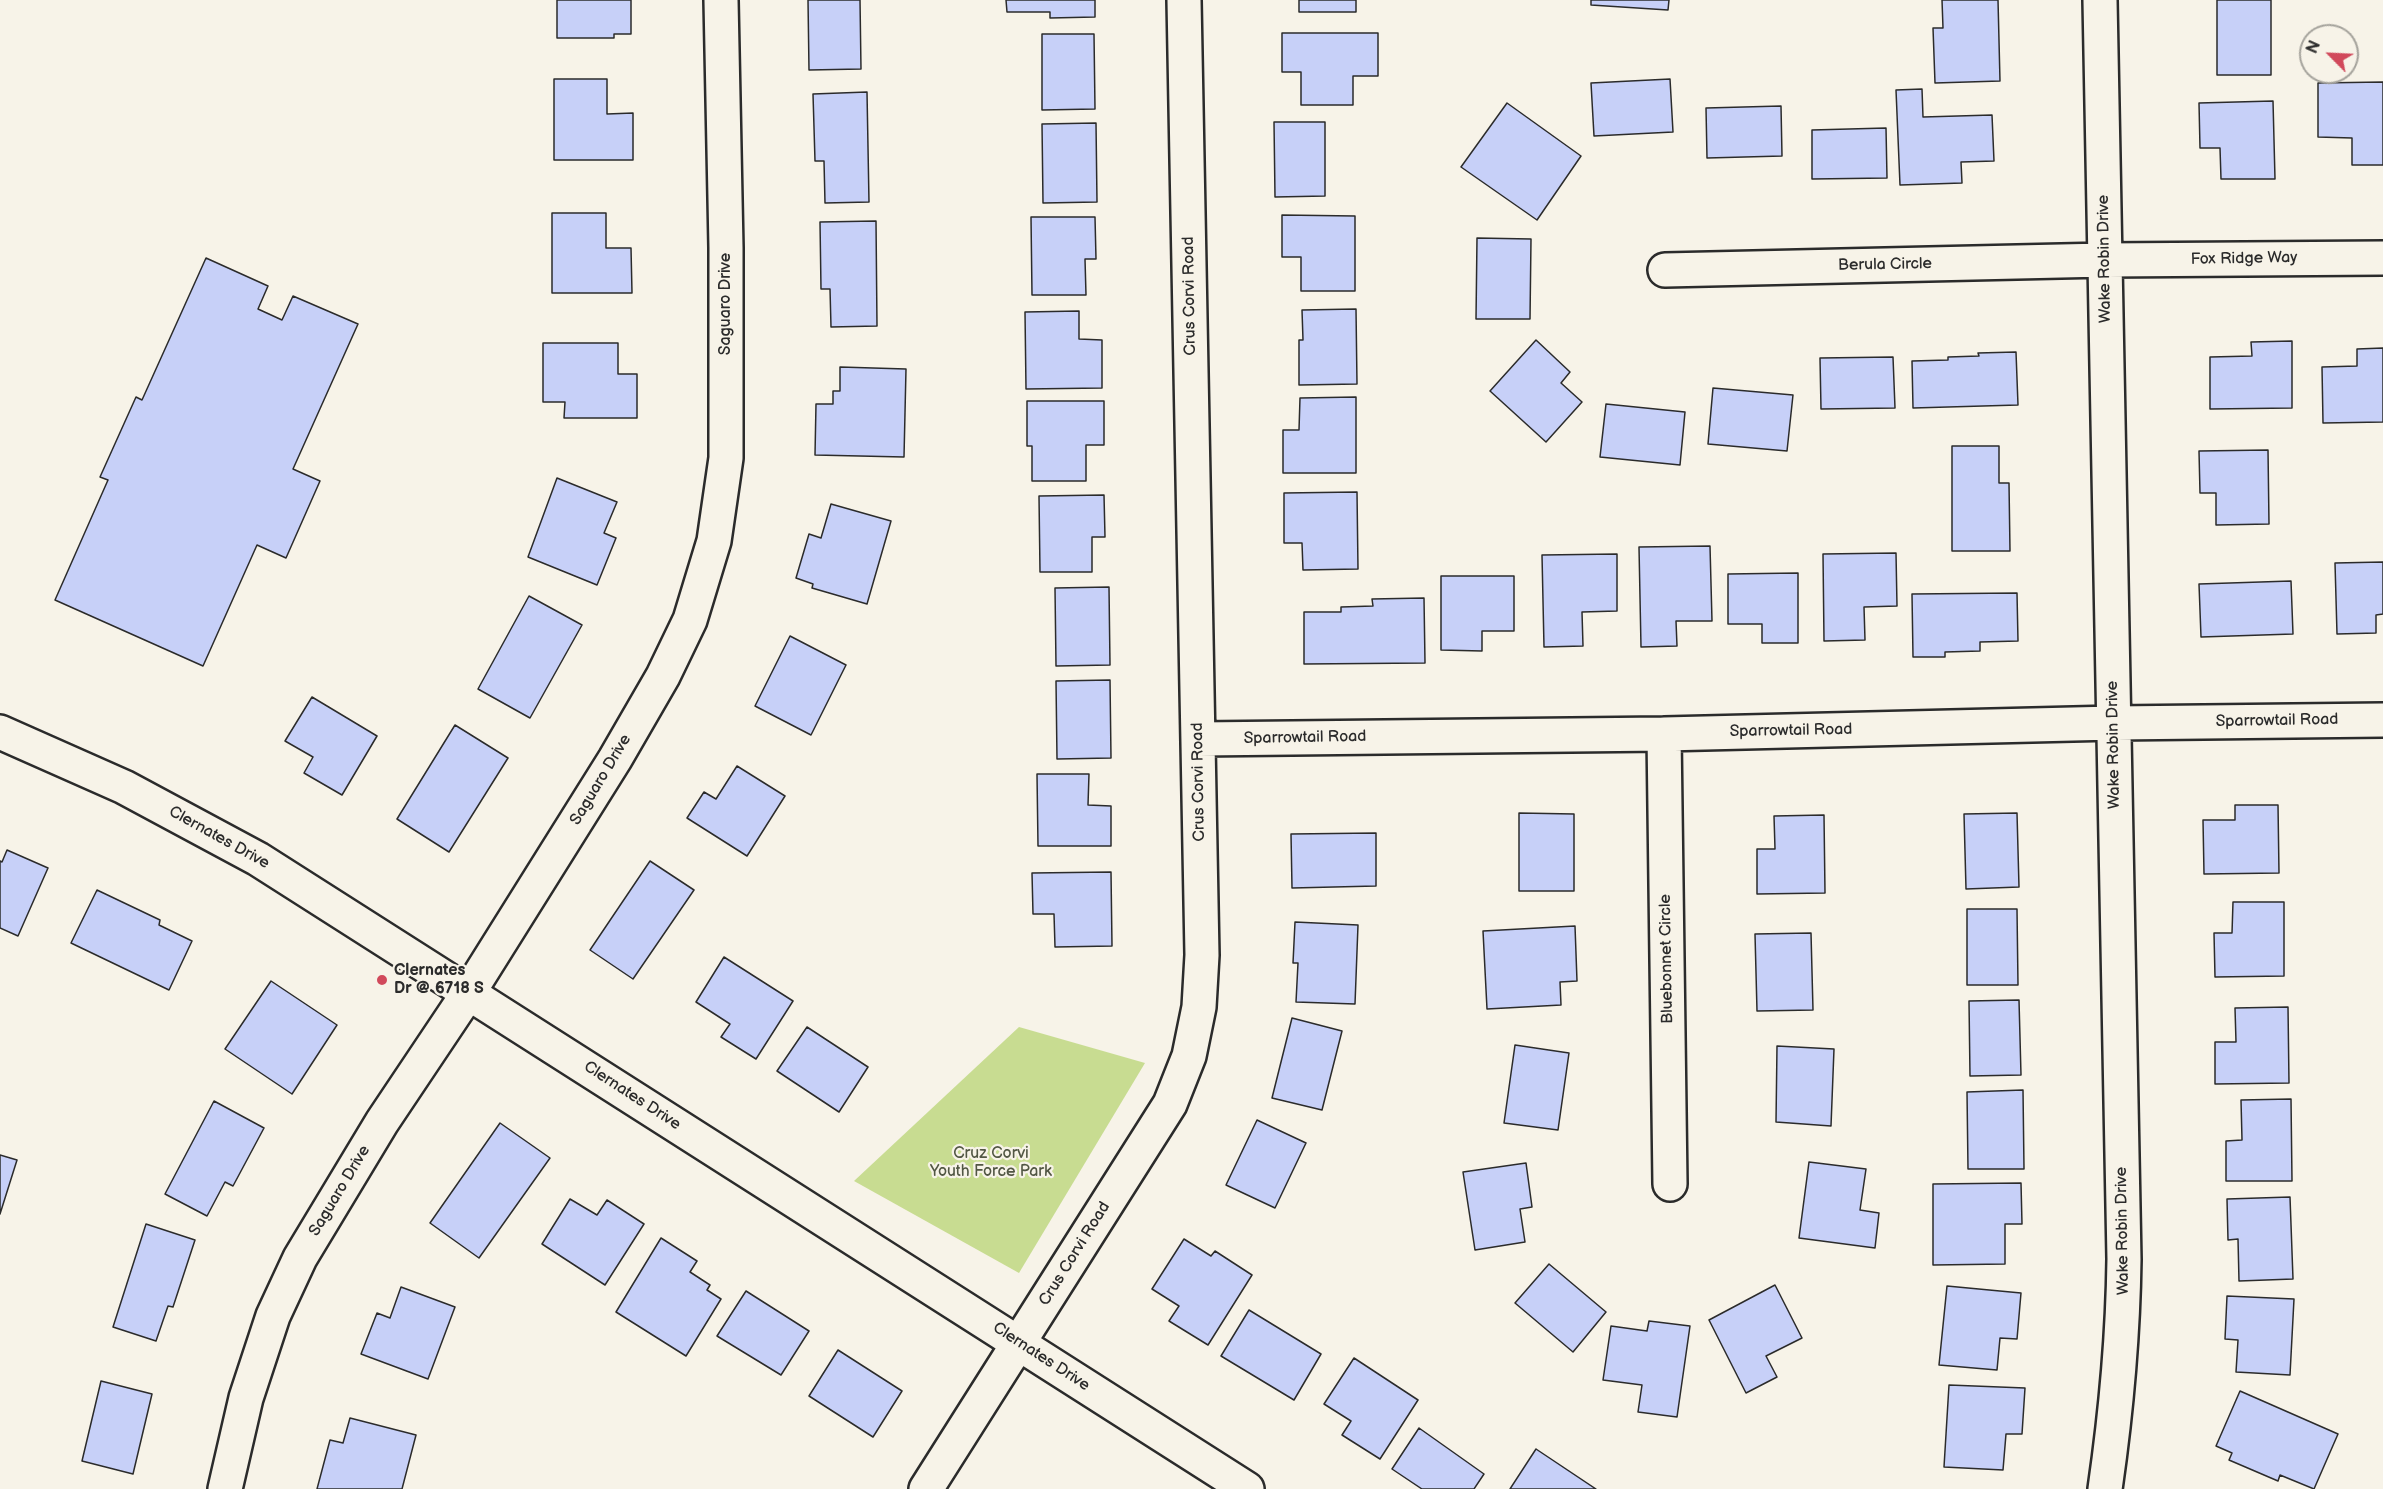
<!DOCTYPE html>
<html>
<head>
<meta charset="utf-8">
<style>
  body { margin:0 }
  #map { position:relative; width:2383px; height:1489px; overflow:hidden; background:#f7f3e8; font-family:"Balsamiq Sans",sans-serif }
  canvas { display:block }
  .north { position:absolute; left:2299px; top:24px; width:60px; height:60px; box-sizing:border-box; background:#f7f3e8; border:2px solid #a5a39c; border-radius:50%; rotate:294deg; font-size:16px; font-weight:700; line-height:24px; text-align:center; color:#2b2b2b }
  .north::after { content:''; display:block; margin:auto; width:21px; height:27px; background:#d1495b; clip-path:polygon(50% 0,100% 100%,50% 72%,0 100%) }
</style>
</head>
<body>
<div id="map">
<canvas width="2383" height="1489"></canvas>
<div class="north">N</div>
</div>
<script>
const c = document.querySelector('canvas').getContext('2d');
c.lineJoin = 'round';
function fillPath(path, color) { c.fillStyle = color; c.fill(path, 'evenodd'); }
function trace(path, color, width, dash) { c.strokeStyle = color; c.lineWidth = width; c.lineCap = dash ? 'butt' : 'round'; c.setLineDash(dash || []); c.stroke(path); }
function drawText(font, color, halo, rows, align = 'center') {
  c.font = font + ' "Balsamiq Sans",sans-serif'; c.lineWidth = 4.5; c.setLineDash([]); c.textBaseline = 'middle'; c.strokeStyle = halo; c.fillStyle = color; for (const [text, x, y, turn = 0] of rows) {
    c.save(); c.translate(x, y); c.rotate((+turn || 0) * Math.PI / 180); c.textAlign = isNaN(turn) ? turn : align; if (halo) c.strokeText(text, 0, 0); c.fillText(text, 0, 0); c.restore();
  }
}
fillPath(new Path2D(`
  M1019,1027L1145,1063L1019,1273L854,1181Z`), '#c8dc91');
const building = new Path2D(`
  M557,0H631V34H614V38H557Z
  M808,0H860L861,69L809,70Z
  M1006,0H1095V17L1050,18V12H1007Z
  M1299,0H1356V12H1299Z
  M1591,0H1669L1668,10L1591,5Z
  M1942,0H1998L2000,81L1935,83L1933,28H1943Z
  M2217,0H2271V75H2217Z
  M1282,33H1378V76H1353V105H1301V72H1282Z
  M1042,34H1094L1095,109L1042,110Z
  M554,79H607V114L633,113V160H554Z
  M1670,79L1673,132L1594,136L1591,83Z
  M2383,82V165H2352V138L2318,137V83Z
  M1922,89L1923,117L1992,115L1994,161L1961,162L1962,183L1900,185L1896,90Z
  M867,92L869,202L825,203L824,161H815L813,94Z
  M2273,101L2275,179H2221L2220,148H2200L2199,103Z
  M1507,103L1581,156L1537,220L1461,167Z
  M1781,106L1782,156L1707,158L1706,108Z
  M1274,122H1325V196L1275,197Z
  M1096,123L1097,202L1043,203L1042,124Z
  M1886,128L1887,178L1812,179V130Z
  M552,213H606V248H631L632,293H552Z
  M1282,215L1355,216V291H1301V257H1282Z
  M1031,217H1095L1096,259H1085L1086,295H1032Z
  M876,221L877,326L831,327L830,289H821L820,222Z
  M1477,238L1531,239L1530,319H1476Z
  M206,258L268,286L258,309L282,320L293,296L358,324L293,469L320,481L286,558L257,545L203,666L55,600L108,480L100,477L136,397L142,400Z
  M1356,309L1357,384L1299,385V340H1303L1302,310Z
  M1079,311V339L1102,340V388L1026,389L1025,312Z
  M1536,340L1570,372L1561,383L1582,402L1546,442L1490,391Z
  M2292,341V408L2210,409V357L2252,356L2251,342Z
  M543,343H618V374H637V418H564L565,402H543Z
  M2383,348V422L2323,423L2322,367L2357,366V349Z
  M2016,352L2018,405L1913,408L1912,361L1948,360V357L1979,356L1978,353Z
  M1893,357L1895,408L1821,409L1820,358Z
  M840,367L906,369L904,457L815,455L816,404H833V391H840Z
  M1713,388L1793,395L1787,451L1708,444Z
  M1356,397V473H1283V430H1299L1300,398Z
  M1027,401H1104V445H1086V481H1032V446H1027Z
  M1606,404L1685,412L1680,465L1600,457Z
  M1952,446H1999V483H2009L2010,551H1952Z
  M2268,450L2269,524L2216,525V493H2200L2199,451Z
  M557,478L617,502L604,533L616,538L597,585L528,557Z
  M1357,492L1358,569L1303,570L1302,543H1284V493Z
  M1104,495L1105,537H1092V572H1040L1039,496Z
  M831,504L891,521L867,604L812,588L813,584L796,578L809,534L821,538Z
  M1710,546L1712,621H1676L1677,646L1641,647L1639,547Z
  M1896,553L1897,606L1864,607L1865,640L1824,641L1823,554Z
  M1617,554V611L1582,612L1583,646L1544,647L1542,555Z
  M2383,562V614L2376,615V633L2337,634L2335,563Z
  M1798,573V643H1762V624H1728V574Z
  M1441,576H1514V631H1482V651L1441,650Z
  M2291,581L2293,634L2201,637L2199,584Z
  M1109,587L1110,665L1056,666L1055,588Z
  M2017,593L2018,641L1980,642V651L1945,652V657H1913L1912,594Z
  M529,596L582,625L530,718L478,689Z
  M1424,598L1425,663L1304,664V612H1341V607L1373,606L1372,599Z
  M790,636L846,665L811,735L755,706Z
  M1110,680L1111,758L1057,759L1056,681Z
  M312,697L377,736L342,795L304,773L313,757L285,741Z
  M455,725L508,758L449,852L397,819Z
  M737,766L785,796L747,856L687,818L704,792L716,799Z
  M1037,774H1089L1088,805L1111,806V846H1038Z
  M2235,805H2278L2279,873L2204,874L2203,820H2235Z
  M1519,813L1574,814V891H1519Z
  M2017,813L2019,887L1966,889L1964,814Z
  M1824,815L1825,893L1757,894V849H1775L1774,816Z
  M1376,833V886L1292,888L1291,834Z
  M7,850L48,868L18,936L0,928V861L2,862Z
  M650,861L694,890L633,979L590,950Z
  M1111,872L1112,946L1055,947L1054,914H1033L1032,873Z
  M97,890L160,920L159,925L192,941L169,990L71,943Z
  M2233,902H2284V976L2215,977L2214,933H2232Z
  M1967,909H2017L2018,985H1967Z
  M1295,922L1358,925L1355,1004L1296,1002L1298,963H1293Z
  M1575,926L1577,981L1560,982L1561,1005L1487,1009L1483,931Z
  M1811,933L1813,1010L1757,1011L1755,934Z
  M724,957L793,1001L756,1059L721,1037L730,1024L696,1002Z
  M271,981L337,1025L292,1094L225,1049Z
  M2019,1000L2021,1075L1970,1076L1969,1001Z
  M2288,1007L2289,1083L2215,1084V1042H2236L2235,1008Z
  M1292,1018L1342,1031L1322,1110L1272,1098Z
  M807,1027L868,1067L839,1112L777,1071Z
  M1515,1045L1569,1053L1558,1130L1504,1123Z
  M1777,1046L1834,1049L1831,1126L1776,1122Z
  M2023,1090L2024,1169H1968L1967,1092Z
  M2291,1099L2292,1181H2226V1141L2242,1140L2241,1100Z
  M214,1101L264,1128L233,1186L225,1182L207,1216L165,1194Z
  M1257,1120L1306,1143L1275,1208L1226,1185Z
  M500,1123L550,1158L479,1258L430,1223Z
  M0,1155L17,1160L0,1214Z
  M1809,1162L1866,1169L1860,1210L1879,1213L1875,1248L1799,1238Z
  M1526,1163L1532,1207L1520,1209L1525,1242L1475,1250L1463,1172Z
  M2021,1183L2022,1224H2005V1264L1933,1265V1184Z
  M2290,1197L2293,1279L2239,1281L2238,1239L2228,1240L2227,1199Z
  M570,1199L597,1215L607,1200L644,1224L605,1285L542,1244Z
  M146,1224L195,1240L173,1307L168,1306L156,1341L113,1327Z
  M661,1238L697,1261L690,1272L710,1285L707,1290L721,1299L686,1356L616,1312Z
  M1184,1239L1211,1256L1215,1251L1252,1275L1208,1345L1169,1321L1179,1306L1152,1289Z
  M1549,1264L1606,1312L1573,1352L1515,1303Z
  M1775,1285L1802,1338L1766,1356L1777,1377L1746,1393L1709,1320Z
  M1947,1286L2021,1293L2017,1339L2000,1338L1997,1370L1939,1365Z
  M401,1287L455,1307L428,1379L361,1354L377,1313L390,1318Z
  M746,1291L809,1331L781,1375L717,1336Z
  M2227,1296L2294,1299L2290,1375L2236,1372L2238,1340L2225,1339Z
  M1249,1310L1321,1354L1294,1400L1221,1356Z
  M1649,1321L1690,1326L1677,1417L1638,1412L1642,1385L1603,1380L1611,1326L1647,1331Z
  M838,1350L902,1391L873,1437L809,1396Z
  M1354,1358L1418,1400L1380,1459L1342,1435L1351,1421L1324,1404Z
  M101,1381L152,1394L133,1474L82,1461Z
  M1949,1385L2025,1388L2022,1434H2006L2003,1470L1944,1467Z
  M2240,1391L2338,1434L2314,1489L2280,1475L2278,1481L2229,1460L2232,1453L2216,1446Z
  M350,1418L416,1435L402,1489H317L330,1440L343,1443Z
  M1419,1428L1484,1474L1474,1489H1422L1392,1469Z
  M1536,1449L1596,1489H1510Z`);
fillPath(building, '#c7d0f8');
trace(building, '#2b2b2b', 1.5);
const minor = new Path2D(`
  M2100,0L2124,1259C2123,1337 2116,1413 2105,1489
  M1665,270L2105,260L2383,258
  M0,732L124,787L258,859L1247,1489
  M1664,734L1670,1184
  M1199,739L1664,734L2114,723L2383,720
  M225,1489L246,1398L273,1316L300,1258L382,1122L469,992L615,759L663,676L690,620L714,541L726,458V248L721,0
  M926,1489L1170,1104L1189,1056L1199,1007L1202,955L1184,0`);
trace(minor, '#2b2b2b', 38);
trace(minor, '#f7f3e8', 33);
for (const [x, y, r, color] of [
  [382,980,6,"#d1495b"]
]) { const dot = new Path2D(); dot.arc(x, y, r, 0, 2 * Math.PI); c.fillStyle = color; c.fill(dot); trace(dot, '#f7f3e8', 2); }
drawText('16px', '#2b2b2b', '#f7f3e8', [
  ["Wake Robin Drive",2105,259,-91],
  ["Fox Ridge Way",2244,259,-1],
  ["Berula Circle",1885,265,-1],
  ["Crus Corvi Road",1190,296,-91],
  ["Saguaro Drive",726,304,-90],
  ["Sparrowtail Road",2277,721,-1],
  ["Sparrowtail Road",1791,731,-1],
  ["Sparrowtail Road",1305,738,-1],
  ["Wake Robin Drive",2114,745,-91],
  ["Saguaro Drive",601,780,-59],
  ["Crus Corvi Road",1199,782,-91],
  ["Clernates Drive",219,838,29],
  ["Bluebonnet Circle",1667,959,-91],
  ["Clernates Drive",632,1096,33],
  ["Saguaro Drive",340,1191,-59],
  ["Wake Robin Drive",2123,1231,-91],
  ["Crus Corvi Road",1075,1254,-58],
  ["Clernates Drive",1041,1357,33]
]);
drawText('bold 16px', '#2b2b2b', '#f7f3e8', [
  ["Clernates",394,971],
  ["Dr @ 6718 S",394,989]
], 'left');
drawText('16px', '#525744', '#f7f3e8', [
  ["Cruz Corvi",991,1154],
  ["Youth Force Park",991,1172]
]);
</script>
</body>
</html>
